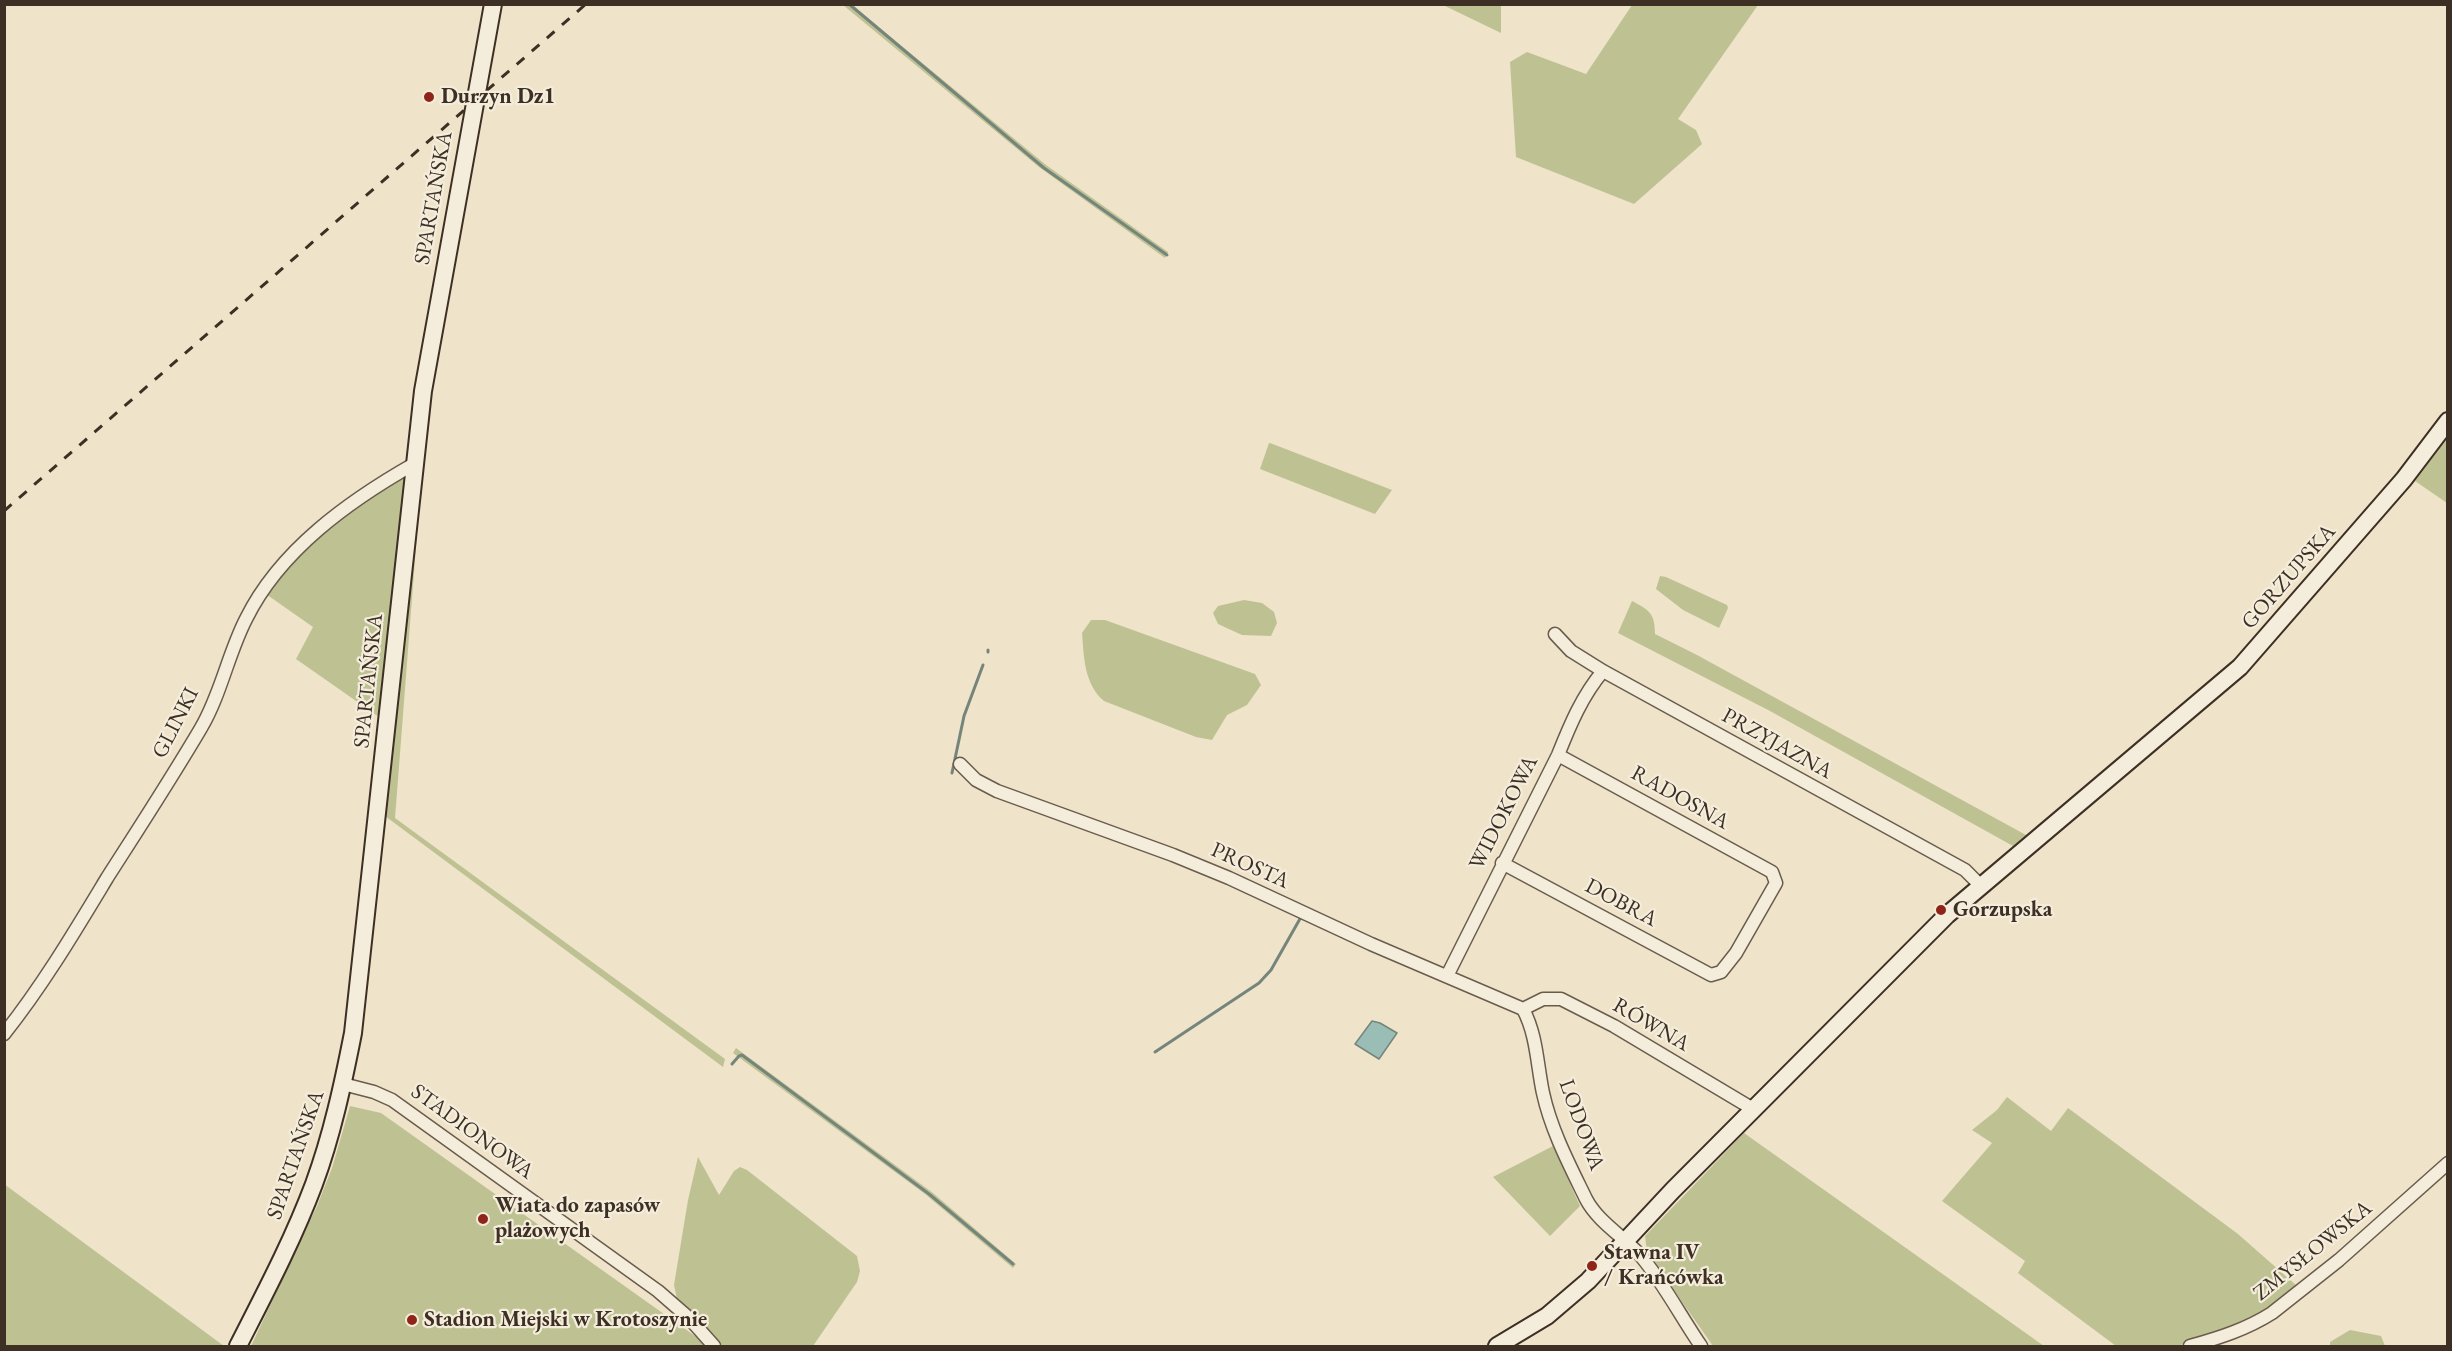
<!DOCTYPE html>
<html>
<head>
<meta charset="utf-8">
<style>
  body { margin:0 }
  #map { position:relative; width:2452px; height:1351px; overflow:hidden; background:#efe3c9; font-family:"EB Garamond",serif }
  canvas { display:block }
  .frame { position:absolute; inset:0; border:6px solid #3d2f24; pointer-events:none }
</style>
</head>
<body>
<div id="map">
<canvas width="2452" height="1351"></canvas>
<div class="frame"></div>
</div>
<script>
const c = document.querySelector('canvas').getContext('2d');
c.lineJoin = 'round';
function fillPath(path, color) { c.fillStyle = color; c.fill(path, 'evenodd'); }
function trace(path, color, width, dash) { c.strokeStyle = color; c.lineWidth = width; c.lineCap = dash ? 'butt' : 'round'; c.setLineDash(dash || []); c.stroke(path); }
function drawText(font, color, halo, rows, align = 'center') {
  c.font = font + ' "EB Garamond",serif'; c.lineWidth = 4.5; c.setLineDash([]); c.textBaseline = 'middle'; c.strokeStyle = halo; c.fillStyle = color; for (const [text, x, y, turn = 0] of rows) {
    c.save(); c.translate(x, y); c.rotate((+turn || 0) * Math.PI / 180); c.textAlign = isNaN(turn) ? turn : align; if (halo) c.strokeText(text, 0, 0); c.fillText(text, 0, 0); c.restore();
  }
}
fillPath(new Path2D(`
  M843,5H852L1046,165L1168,252L1165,258L1039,167Z
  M1443,5H1501V33Z
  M1632,5H1758L1678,119L1696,130L1702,144L1634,204L1516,157L1510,62L1527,52L1586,74Z
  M2447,439V503L2415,481Z
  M1269,443H1270L1392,490L1375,514L1260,469Z
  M402,473L407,477L379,717L296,659L313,627L263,592L320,533Z
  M421,482L395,818L725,1059L723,1067L385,816Z
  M1660,576L1666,577L1727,605L1728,608L1719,628L1683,610L1656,589Z
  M1244,600L1262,603L1274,612L1277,623L1271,636L1242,635L1218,624L1213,613L1218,606Z
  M1632,601C1649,610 1655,613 1655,634L1697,655L2026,835L2013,846L1770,711L1618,633Z
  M1091,620H1105L1255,674L1261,685L1247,705L1227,715L1212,740L1196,737L1104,701C1084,684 1084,657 1082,633Z
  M736,1048L933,1193L1016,1264L1013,1268L925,1194L733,1053Z
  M2007,1097L2051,1131L2068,1108L2238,1234L2297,1286L2256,1316L2178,1346H2116L2018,1273L2025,1261L1942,1201L1992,1143L1972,1130L1997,1110Z
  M350,1106L381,1113L702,1341L697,1322L677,1299L674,1285L688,1200L698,1157L719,1195L734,1171L740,1167L747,1170L857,1256L860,1271L857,1282L813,1346H251L317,1206L332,1168Z
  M1744,1133L2044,1346H1713L1647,1252L1645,1236Z
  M1553,1146L1580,1206L1550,1236L1493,1177Z
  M4,1184L224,1346H5Z
  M2350,1330L2381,1336L2385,1346H2330V1342Z`), '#bec293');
const water = new Path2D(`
  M1372,1021L1380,1023L1397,1033L1379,1059L1355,1044Z`);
fillPath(water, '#9abeb6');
trace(water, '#75857c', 1.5);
trace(new Path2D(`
  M849,4L1044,168L1167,255
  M988,652V650
  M952,773L964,716L983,665
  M1155,1052L1259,983L1271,970L1301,917
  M732,1064L739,1056L742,1055L929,1194L1013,1264`), '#75857c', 3);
const street = new Path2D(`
  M1555,634L1571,651L1603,671L1965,870L1981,886
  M960,764L976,780L997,791L1173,855L1229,878L1371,944L1523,1009
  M1502,863L1711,975L1721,972L1736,953L1776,883L1772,872L1558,755
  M1447,976L1558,755C1570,725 1582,696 1603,671
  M1523,1009C1537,1035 1537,1065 1543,1093C1551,1130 1570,1166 1586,1199C1598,1222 1623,1236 1640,1255C1663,1282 1681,1317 1701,1346
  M1523,1009L1543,999H1561L1614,1026L1753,1109
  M4,1034C43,985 75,931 107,878C139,828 171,779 201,728C221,694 228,654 246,619C280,550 349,501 414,464
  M343,1084L374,1092L392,1100L658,1291L689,1318L714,1346
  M2190,1346C2219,1338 2247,1329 2272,1313L2339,1260L2448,1163`);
const secondary = new Path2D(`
  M238,1346C265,1293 293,1240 314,1184C332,1135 343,1084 353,1033L423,391L493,4
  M1497,1346L1547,1316L1588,1281L1673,1190L1947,915L2240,667L2404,479L2448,421`);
trace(street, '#6a5c4d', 15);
trace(secondary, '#3d2f24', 20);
trace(street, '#f5eddc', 12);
trace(secondary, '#f5eddc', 16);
trace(new Path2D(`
  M4,511L586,4`), '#3d2f24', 3, [10, 10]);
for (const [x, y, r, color] of [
  [429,97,6,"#8f2418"],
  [1941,910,6,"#8f2418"],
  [483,1219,6,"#8f2418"],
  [1592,1266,6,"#8f2418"],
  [412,1320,6,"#8f2418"]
]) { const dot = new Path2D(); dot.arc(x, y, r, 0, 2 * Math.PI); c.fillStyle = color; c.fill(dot); trace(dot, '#f5eddc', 2); }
drawText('bold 22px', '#3d2f24', '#f5eddc', [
  ["Durzyn Dz1",441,97],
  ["Gorzupska",1953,910],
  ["Wiata do zapasów",495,1206],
  ["plażowych",495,1231],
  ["Stawna IV",1604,1253],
  ["/ Krańcówka",1604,1278],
  ["Stadion Miejski w Krotoszynie",424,1320]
], 'left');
drawText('22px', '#3d2f24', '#f5eddc', [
  ["SPARTAŃSKA",434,198,-80],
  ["GORZUPSKA",2289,577,-49],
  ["SPARTAŃSKA",369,681,-84],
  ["GLINKI",176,723,-63],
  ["PRZYJAZNA",1777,744,29],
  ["RADOSNA",1680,798,29],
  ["WIDOKOWA",1504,813,-63],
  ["PROSTA",1250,866,24],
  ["DOBRA",1621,903,28],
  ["RÓWNA",1651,1025,30],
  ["LODOWA",1581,1125,70],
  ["STADIONOWA",472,1132,36],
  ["SPARTAŃSKA",296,1155,-71],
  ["ZMYSŁOWSKA",2313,1251,-39]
]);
</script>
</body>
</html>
